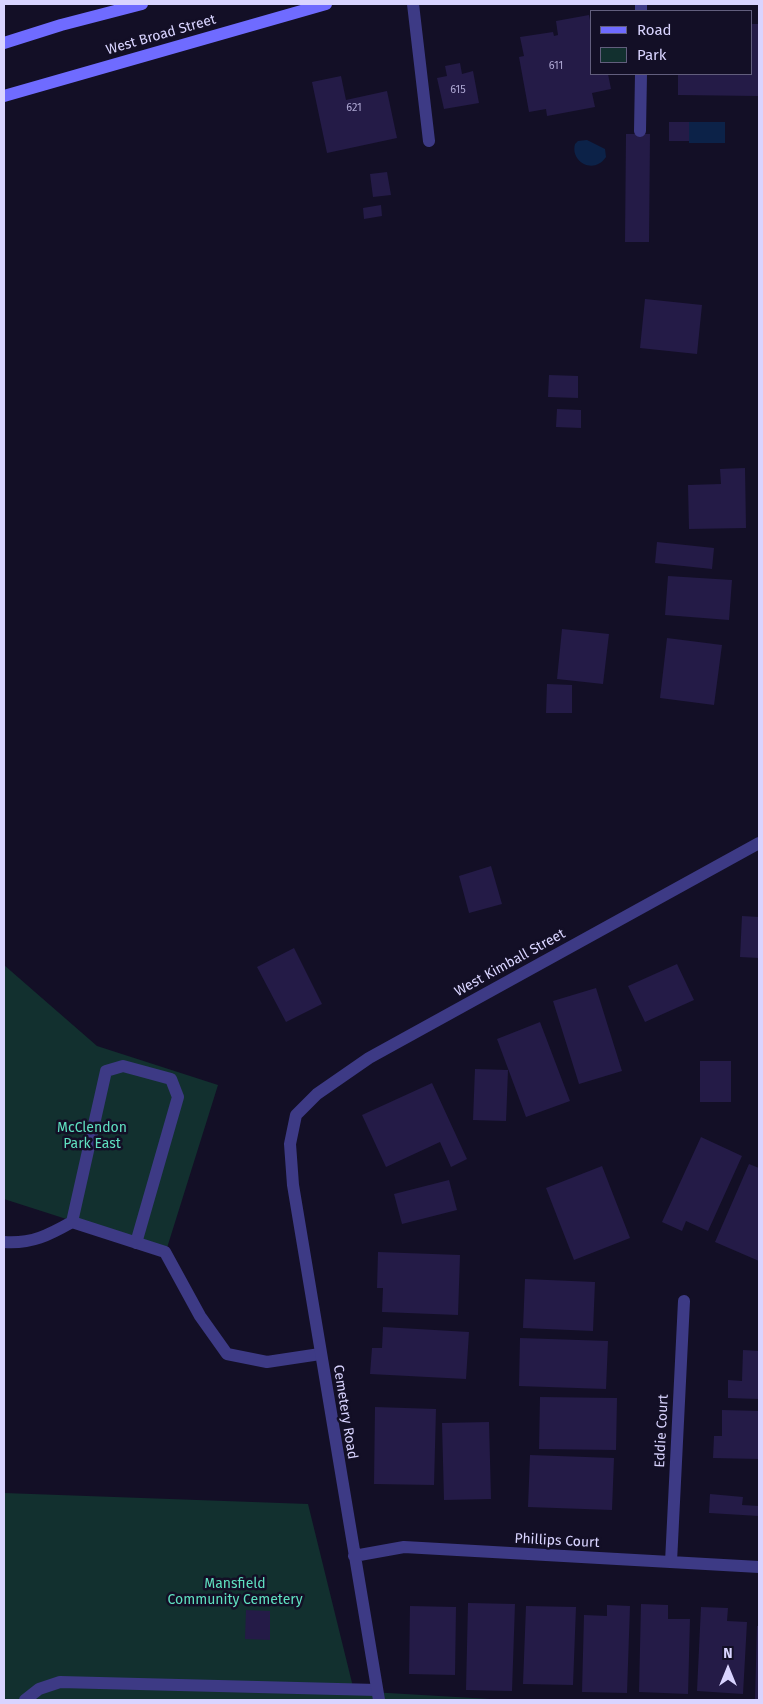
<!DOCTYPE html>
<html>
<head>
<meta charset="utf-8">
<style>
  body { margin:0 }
  #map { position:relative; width:763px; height:1704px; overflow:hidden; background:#130f26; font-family:"Fira Sans",sans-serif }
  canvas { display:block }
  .frame { position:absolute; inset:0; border:5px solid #d9d4ff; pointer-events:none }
  .legend { position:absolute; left:590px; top:10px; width:162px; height:65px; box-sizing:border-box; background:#130f26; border:1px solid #625e7d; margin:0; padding:6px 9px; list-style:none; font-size:15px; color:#d9d4ff }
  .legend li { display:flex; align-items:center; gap:10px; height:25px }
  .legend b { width:25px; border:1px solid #625e7d }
  .north { position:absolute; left:703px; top:1644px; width:50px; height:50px; -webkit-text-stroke:4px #130f26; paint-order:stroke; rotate:0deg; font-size:14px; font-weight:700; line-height:20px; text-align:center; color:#d9d4ff }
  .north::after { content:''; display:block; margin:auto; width:18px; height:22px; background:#d9d4ff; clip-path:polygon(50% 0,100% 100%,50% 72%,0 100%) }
</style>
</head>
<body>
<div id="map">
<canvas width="763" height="1704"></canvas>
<div class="frame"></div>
<ul class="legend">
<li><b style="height:6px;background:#6f6bff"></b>Road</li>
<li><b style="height:14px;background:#12302f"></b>Park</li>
</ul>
<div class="north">N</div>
</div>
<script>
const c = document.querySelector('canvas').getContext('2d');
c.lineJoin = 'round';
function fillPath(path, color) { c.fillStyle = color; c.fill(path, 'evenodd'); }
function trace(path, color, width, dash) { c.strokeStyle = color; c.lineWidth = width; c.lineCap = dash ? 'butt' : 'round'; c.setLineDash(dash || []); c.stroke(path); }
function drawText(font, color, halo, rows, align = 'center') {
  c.font = font + ' "Fira Sans",sans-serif'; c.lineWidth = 5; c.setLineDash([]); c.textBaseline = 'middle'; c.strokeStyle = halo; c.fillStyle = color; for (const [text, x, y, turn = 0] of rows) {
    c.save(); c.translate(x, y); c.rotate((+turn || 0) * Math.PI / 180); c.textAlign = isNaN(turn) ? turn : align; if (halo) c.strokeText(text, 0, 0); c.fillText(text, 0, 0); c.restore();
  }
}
fillPath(new Path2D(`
  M4,965L97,1046L218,1085L166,1251L4,1199Z
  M4,1493L308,1504L354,1691L507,1700H4Z`), '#12302f');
fillPath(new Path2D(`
  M689,122H725V143H689Z
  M587,140L605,149L606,157C594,175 570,162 575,144L578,141Z`), '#0c2248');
fillPath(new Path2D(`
  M589,15L592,30V74H608L611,89L592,93L595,107L547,116L546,109L529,112L519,57L524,56L520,37L553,32L554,36L558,35L556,21Z
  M752,24H759V96L678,95V74H752Z
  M460,63L462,74L473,71L479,103L444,109L437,78L447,76L445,66Z
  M341,76L346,100L387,91L397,138L327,153L312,82Z
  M669,122H689V141H669Z
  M626,134H650L649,242H625Z
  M387,172L391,195L373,197L370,174Z
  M381,205L382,216L364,219L363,208Z
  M645,299L702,305L697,354L640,348Z
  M549,375L578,376V398L548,397Z
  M557,409L581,410V428L556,427Z
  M745,468L746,528L689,529L688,485L721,484L720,469Z
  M657,542L714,548L712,569L655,563Z
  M668,576L732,580L729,620L665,615Z
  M562,629L609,634L603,684L557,679Z
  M667,638L722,645L714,705L660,698Z
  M547,684L572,685V713H546Z
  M491,866L502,904L469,913L459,876Z
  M742,916L759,917V958L740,957Z
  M294,948L322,1004L286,1022L257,967Z
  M677,964L694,1000L645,1022L628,986Z
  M596,988L622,1071L579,1084L553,1001Z
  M540,1022L570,1101L526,1117L497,1039Z
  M700,1061H731V1102H700Z
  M475,1069L508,1070L506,1121L473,1120Z
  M432,1083L467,1159L451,1167L440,1142L386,1167L362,1115Z
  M701,1137L742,1156L708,1231L686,1221L682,1231L662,1222Z
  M749,1164L759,1168V1261L715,1242Z
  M602,1166L630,1238L574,1260L546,1188Z
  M449,1180L457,1210L402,1224L394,1194Z
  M378,1252L460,1255L458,1315L382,1312L383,1288H377Z
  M525,1279L595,1282L593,1331L523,1328Z
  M383,1327L469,1332L466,1379L370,1374L372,1348H382Z
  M520,1338L608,1341L606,1389L519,1386Z
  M743,1350L759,1351V1399L728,1398V1380L742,1381Z
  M540,1397L617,1398L616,1450L539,1449Z
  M375,1407L436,1409L434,1485L374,1484Z
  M722,1410L759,1411V1459L713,1458L714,1436H722Z
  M489,1422L491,1499L444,1500L442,1423Z
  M530,1455L614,1458L612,1510L528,1507Z
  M710,1494L743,1497L742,1505L759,1506V1516L709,1513Z
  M468,1603L515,1604L512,1691L466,1690Z
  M641,1604L668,1605V1619H690L688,1694L639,1692Z
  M607,1605L630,1606L627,1693L582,1692L584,1615L607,1616Z
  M410,1606L456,1607L455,1675L409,1674Z
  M526,1606L576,1607L573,1685L523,1684Z
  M701,1607L728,1608L727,1621L747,1622L743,1694L697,1691Z
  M246,1610L270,1611V1640L245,1639Z
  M757,1626H759V1700H755Z`), '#241b47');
trace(new Path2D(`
  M413,4L429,141
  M641,11V4
  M640,131L641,74
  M72,1222L106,1071L123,1066L171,1079L178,1097L136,1243
  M4,1242C32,1244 49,1235 72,1222L165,1252L200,1316L227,1354L267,1362L320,1354
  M25,1700L39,1689L60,1682L377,1690`), '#3d3a85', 12);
trace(new Path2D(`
  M354,1556L404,1547L759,1567
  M671,1562L684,1301
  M379,1700L293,1185L290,1144L296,1115L317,1094L369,1058L759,843`), '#3d3a85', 12);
trace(new Path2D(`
  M4,43L61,25L142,4
  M4,96L326,4`), '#6f6bff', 12);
drawText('11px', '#aca6d1', null, [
  ["611",556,66],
  ["615",458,90],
  ["621",354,108]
]);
drawText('14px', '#d9d4ff', '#130f26', [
  ["West Broad Street",161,35,-16],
  ["West Kimball Street",510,963,-29],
  ["Cemetery Road",345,1412,81],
  ["Eddie Court",662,1431,-87],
  ["Phillips Court",557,1541,3]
]);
drawText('14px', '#5fe0c0', '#130f26', [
  ["McClendon",92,1128],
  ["Park East",92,1144],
  ["Mansfield",235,1584],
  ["Community Cemetery",235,1600]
]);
</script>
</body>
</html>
